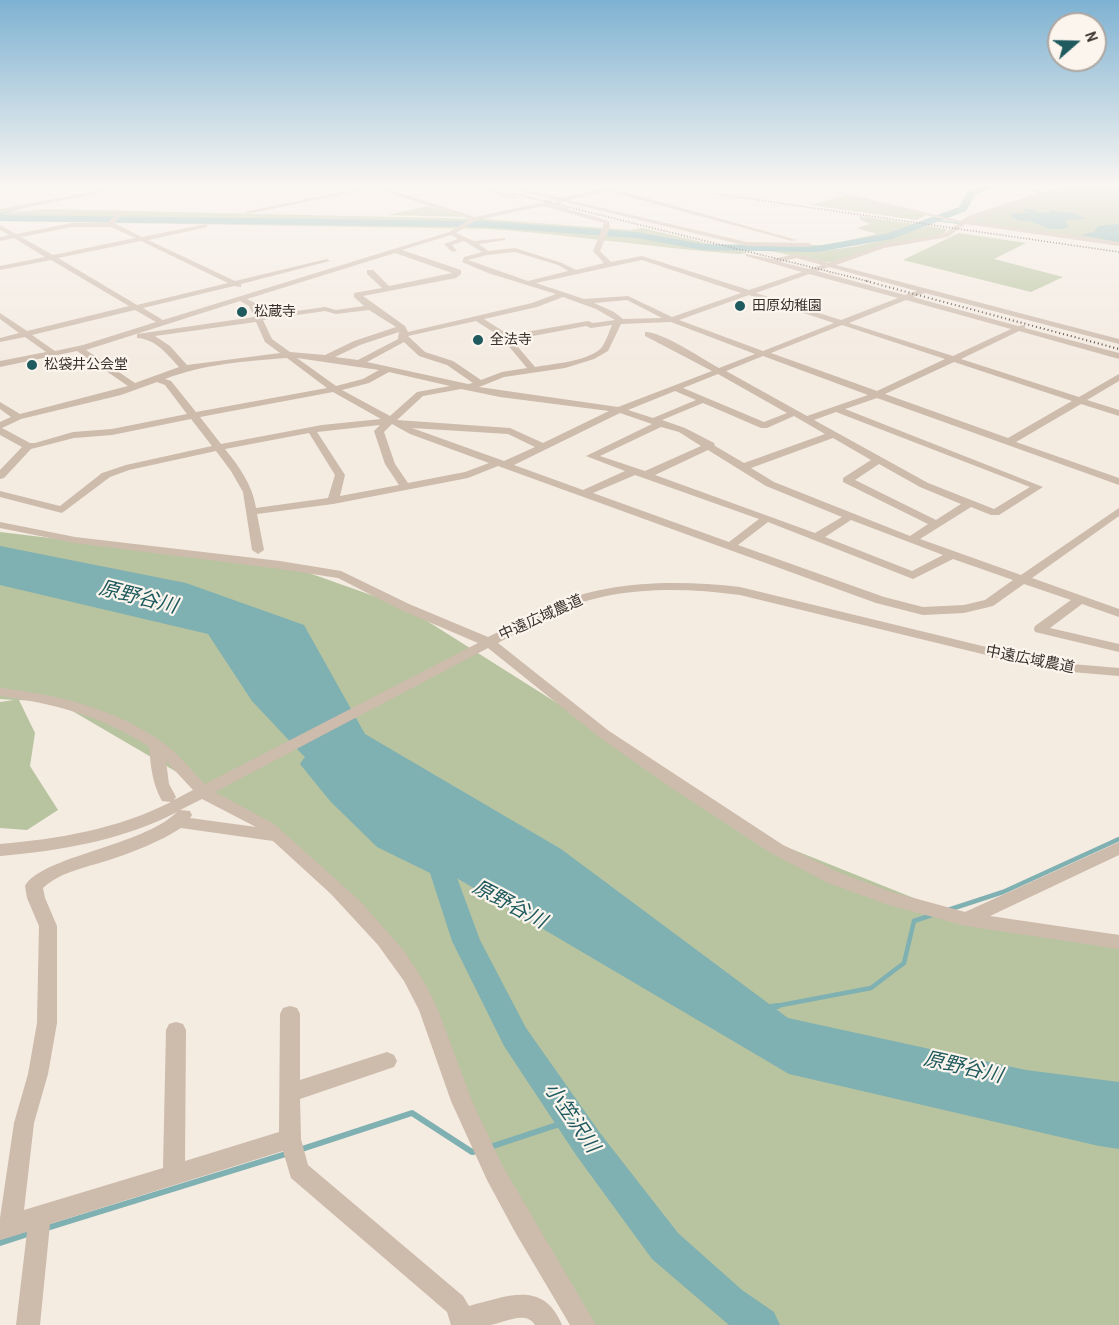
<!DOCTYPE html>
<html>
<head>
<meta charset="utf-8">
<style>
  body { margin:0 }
  #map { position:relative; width:1119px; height:1325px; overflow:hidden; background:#f4ebe1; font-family:"Archivo Narrow",sans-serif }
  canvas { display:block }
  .north { position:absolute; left:1047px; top:12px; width:60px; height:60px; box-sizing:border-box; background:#fbf5ee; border:2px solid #aea6a0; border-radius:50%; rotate:70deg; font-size:16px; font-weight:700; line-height:24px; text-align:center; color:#3b302b }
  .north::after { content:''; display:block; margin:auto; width:21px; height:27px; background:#1f5a5e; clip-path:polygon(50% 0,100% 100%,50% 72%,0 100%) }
</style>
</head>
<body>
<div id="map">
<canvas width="1119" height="1325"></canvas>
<div class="north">N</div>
</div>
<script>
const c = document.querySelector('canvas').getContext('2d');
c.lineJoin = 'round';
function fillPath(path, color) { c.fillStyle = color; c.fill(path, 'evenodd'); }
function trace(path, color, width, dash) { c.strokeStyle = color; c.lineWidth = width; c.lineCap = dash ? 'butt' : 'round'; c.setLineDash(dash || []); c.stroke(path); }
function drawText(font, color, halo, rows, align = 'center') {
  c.font = font + ' "Archivo Narrow","Noto Sans JP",sans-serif'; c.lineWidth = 4.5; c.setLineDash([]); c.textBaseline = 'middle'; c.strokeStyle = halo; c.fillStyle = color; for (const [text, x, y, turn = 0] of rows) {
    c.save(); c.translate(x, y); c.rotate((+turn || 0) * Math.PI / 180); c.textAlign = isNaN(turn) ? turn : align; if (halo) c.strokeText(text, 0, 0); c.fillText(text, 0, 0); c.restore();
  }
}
fillPath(new Path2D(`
  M1065,186H1119V244L964,222Z
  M845,195L927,215L916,220L810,205Z
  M428,206L464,217L387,215Z
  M47,209L485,219L631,230L642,228L749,253L739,254C656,248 573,235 489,229L0,221V213Z
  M859,216L915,224L893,234L826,248L742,246L827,245L877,234L857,228L870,224L860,220Z
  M928,226L947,229L944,234C925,240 905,241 885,246C870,251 853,260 837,263C832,264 776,253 769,250C788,250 807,252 826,250C861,248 895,237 928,226Z
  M959,233L1026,243L994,259L1063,277L1031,292L903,260Z
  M0,532L292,567L405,607L595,727L754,834L966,919L1119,935V1325H589L477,1138L433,1021L380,925L281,833L57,702L19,700L35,733L30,766L58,810L27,830L0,828V702L14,700L0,699Z`), '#b8c4a0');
fillPath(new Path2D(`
  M1025,209L1039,210H1035L1037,212L1050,213L1049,210L1072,213L1087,219L1067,220L1065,222L1069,227C1056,231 1047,229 1035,223C1027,220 1019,222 1011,217V214L1028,213L1022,211Z
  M1119,224V242L1081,235L1094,232L1098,226Z
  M0,546L186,583L304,625L365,734L561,849L788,1018L1026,1070L1119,1082V1149L1099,1146L789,1074L421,857L347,802L252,701L208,634L0,585Z`), '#7fb0b2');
trace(new Path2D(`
  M0,187L8,186
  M0,214L25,207
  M933,220L964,224`), '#7fb0b2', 1.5);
trace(new Path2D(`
  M948,910L1003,892L1119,839
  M771,1007L871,988L904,963L914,921L932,915`), '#7fb0b2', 4.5);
trace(new Path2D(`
  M771,1007L778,1006
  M490,1147L572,1120
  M299,1150L412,1113L472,1152L477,1151
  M47,1228L289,1153
  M0,1243L31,1233`), '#7fb0b2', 6);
fillPath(new Path2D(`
  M985,186H996L975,195L966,211L892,239L817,252L703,250L636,238L483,227L0,221V215L483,221L636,232L703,244L817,246L886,234L959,207L968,191Z
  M312,756L320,758L348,789L395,833L455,863L459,870L456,875L480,940L526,1028L600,1133L678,1233L742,1290L774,1312L780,1325H729L652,1259L576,1155L504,1046L452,941L430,873L377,847L330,801L300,764L304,758Z`), '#7fb0b2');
trace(new Path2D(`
  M545,204L561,200`), '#cfc6bd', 7, [7, 3]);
fillPath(new Path2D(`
  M0,186H7L0,188Z
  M124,186H133L0,213V209Z
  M370,186H379L475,217L545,202L609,221L610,227L600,251L611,262L642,256L749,290L802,272L746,256V254L772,259L796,254L829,263L883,244L944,234L959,223L807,186H815L961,221L968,216L1038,193L1007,186L1045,191L1068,186L969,221L1119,242V246L965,224L948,237L884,248L836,265L1119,339V344L925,293L913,297L1018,326L1025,325V328L1119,353V359L1019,331L961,359L1079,397L1119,374V381L1087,400L1119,410V416L1081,404L1016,442L1119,478V485L877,398L845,409L1043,487L999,515H991L971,507L920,539L1021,575L1119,508V516L1032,578L1119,609V617L1082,604L1050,628L1119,644V652L1035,632L1034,629L1035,626L1071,600L1024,584L993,606L964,613L923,615L876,603L498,466L468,478L333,504L257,514L264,550L258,554L252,550L243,492L231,471L216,451L129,470L110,477L62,513L0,497V491L60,506L102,473L126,465L212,446L191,419L112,435L74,438L31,449L4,478L0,479V470L22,447L0,435V422L11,417L0,409V402L20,414L128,386L77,351L0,367V361L46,352L25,337L0,342V338L19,333L0,319V313L27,331L129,306L51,260L0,270V266L45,257L14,238L0,241V237L9,235L0,230V225L16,234L72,223H107L121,210L124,212L114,223L142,237L206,224L208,227L148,240L235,281L327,259L330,261L241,284V287L234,286L143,308L163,320L449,232L470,219L374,188L247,214L244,212ZM543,206L604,223L593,251L604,263L576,270L562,263L515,248L488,251L479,244L505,240V238L474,241L456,233L477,220ZM72,227H111L135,238L53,255L21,237ZM451,235L458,239L444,244L452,252L457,251L452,245L464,241L482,252L464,257L462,262L488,273L556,294L532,303L408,332L405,326L363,296L456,278L461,274V270L402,250ZM141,241L228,283L137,305L58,258ZM515,252L558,265L568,271L528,281L468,260L487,255ZM395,253L452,273L389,286L373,270H367V274L382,288L354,293V297L364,306L336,310L325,307L261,316L255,303L247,299ZM796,258L822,265L809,269L780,262ZM642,260L741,293L672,317L628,296L584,299L536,283ZM829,267L917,291L905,295L817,271ZM809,274L898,298L841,320L756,293ZM749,295L834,323L763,351L679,320ZM563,297L596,309L615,320L593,323L588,321L509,335L484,319L537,307ZM627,300L662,318L623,319L614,312L594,303ZM906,300L1011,329L953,356L849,323ZM240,301L249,306L254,317L137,334V338C156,339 167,354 179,367L135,383L86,350ZM135,310L156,322L83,345L55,351L32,335ZM369,310L396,327L354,341L325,355L290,352L272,339L263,320L325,311L336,314ZM476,321L501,337L527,368L502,372L481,380L453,361L425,352L408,336ZM256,322L265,342L280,353L187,365L170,346L155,336ZM671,322L755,354L719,368C703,359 661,331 645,332V336L712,371L618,407L479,387L504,377L565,368L594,359L608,351L621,324ZM612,325C609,332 606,341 602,347C591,361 552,364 535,367L512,340L586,326L591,328ZM842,325L945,359L877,391L771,353ZM399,332L398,339L358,360L335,357L360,345ZM404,342L419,356L447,365L473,383L468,384L367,362ZM763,356L868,395L807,416L726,371ZM287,358L327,388L196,412L171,381L165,379C204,364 246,361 287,358ZM297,358L379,370L363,379L336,386ZM954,362L1072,401L1008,438L885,394ZM389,372L450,386L417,392L390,416L342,390L369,383ZM718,374L787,413L764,422L683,388ZM157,382L165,385L187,414L112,429L73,432L35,443H30L2,428L21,419L121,395ZM461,389L500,397L609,411L543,443L510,428L397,420L423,396ZM675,391L696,400L653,418L628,410ZM333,392L381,419L322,425L221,444L200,417ZM703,403L761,428H767L794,416L825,434L744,463L715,446L714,443L685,428L662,420ZM836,412L1030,487L994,509L928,483L814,420ZM620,413L652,424L586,456L625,471L583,490L514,465ZM392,424L410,434L489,463L465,472L408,483L395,464L384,432ZM380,425L374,431L385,464L399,485L340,496L345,475L317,432ZM661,427L679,432L701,446L645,471L600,456ZM412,428L508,434L535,447L504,461ZM309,433L335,475L328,498L256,508C252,484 240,468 225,449ZM833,438L871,460L843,478V482L928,524L910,536L774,482L751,468ZM708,450L766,486L842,517L815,533L655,475ZM879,464L920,487L961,504L936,520L855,480ZM635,475L759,519L729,542L593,493ZM851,520L943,555L912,571L825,537ZM768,522L913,579L953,559L1013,580L985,600L964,605L923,607L884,597L738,545Z
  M466,186H474L515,196L512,198Z
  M499,186H507L561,198L616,186L618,187L614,189L797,240L792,241L607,191L568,200L747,242L809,243L812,245L809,247L747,246Z
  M0,522L75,537L280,561L341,571L409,604L488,637C507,628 526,617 546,608C606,580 675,580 740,587L1048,662L1119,668V676L1048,670L740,595C678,587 612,586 555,613C535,622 517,633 498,643L609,731L783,845L840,873L892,892L965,912L1119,842V855L990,916L1119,935V949L966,926L889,905L828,883L771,853L673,789L599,737L488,648L215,792L274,824L360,901L405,952L427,987L438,1010L472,1101L502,1165L596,1325H570L515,1232L487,1180L451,1101L419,1010L404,981L378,945L331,894L273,841L181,828C159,842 136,851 112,859C89,867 61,871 43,888L45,898L57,926V1023L48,1074L34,1123L24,1210L163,1168L166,1030L169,1024L176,1022L183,1024L186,1030L185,1161L279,1132L280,1014L283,1008L290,1006L297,1008L300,1014V1080L387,1052L394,1055L397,1061L394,1067L300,1099L301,1139L308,1165L463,1296L469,1306C506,1297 543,1279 562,1325H535C525,1310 505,1323 490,1325C478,1325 464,1325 451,1325L447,1312L291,1178L283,1151L50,1224L40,1325H16L27,1232L0,1240V1218L14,1123L28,1074L37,1023L39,926L27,898L25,886C42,856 143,846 177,812C124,840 59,851 0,856V844C58,839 118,829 171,802L162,801C152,783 151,767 149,747C105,717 53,703 0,696V688C56,694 116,709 162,742C178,753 191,770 205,784L478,643L401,610L338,578L280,569L75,543L0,528ZM166,761L193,790L174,800L176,797L169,784ZM202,799L256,827L190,818L192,815L190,811L180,810Z`), '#cdbbac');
trace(new Path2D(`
  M483,186L871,282
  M661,186L1119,252`), '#3b302b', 1.5, [1, 2]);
trace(new Path2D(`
  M866,281L1119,349`), '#3b302b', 2, [1, 3]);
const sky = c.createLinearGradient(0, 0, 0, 371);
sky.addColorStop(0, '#7eb2d2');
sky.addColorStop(0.5, '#faf6f2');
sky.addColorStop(1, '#faf6f200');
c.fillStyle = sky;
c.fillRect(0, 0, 1119, 371);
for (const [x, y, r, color] of [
  [740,306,6,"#1f5a5e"],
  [242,312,6,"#1f5a5e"],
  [478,340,6,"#1f5a5e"],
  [32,365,6,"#1f5a5e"]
]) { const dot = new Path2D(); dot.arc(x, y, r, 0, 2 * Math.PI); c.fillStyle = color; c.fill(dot); trace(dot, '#fbf5ee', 2); }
drawText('14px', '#3b302b', '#fbf5ee', [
  ["田原幼稚園",752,306],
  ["松蔵寺",254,312],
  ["全法寺",490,340],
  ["松袋井公会堂",44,365]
], 'left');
drawText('15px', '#3b302b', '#fbf5ee', [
  ["中遠広域農道",541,618,-24],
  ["中遠広域農道",1030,660,11]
]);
drawText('italic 20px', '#1f5a5e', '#fbf5ee', [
  ["原野谷川",138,598,14],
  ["原野谷川",509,905,28],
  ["原野谷川",963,1068,13],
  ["小笠沢川",571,1118,55]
]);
</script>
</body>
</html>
